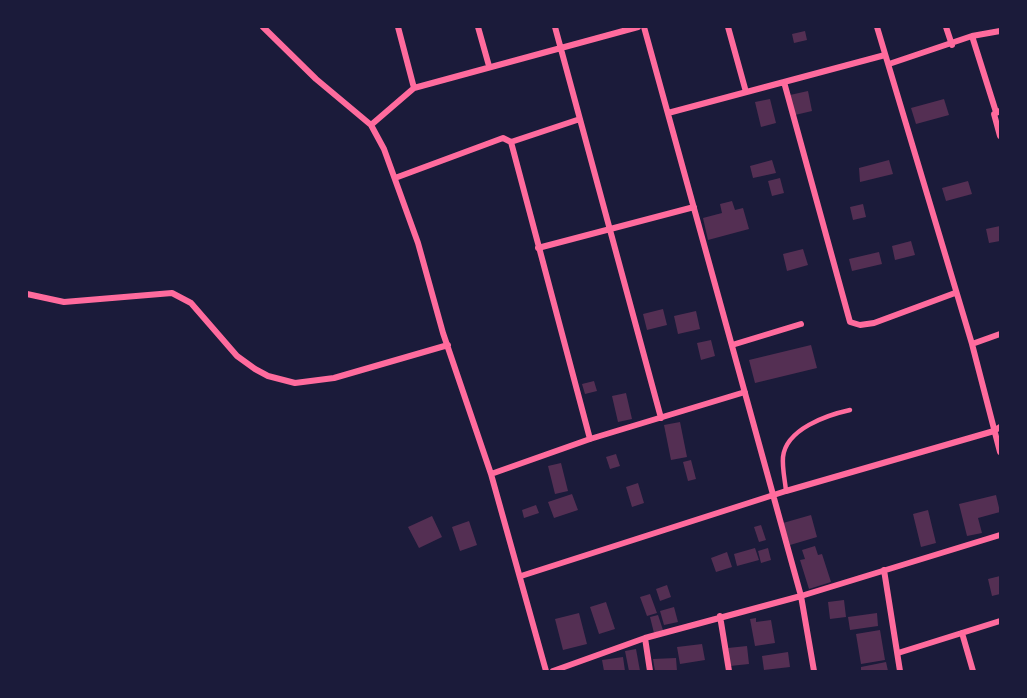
<!DOCTYPE html>
<html>
<head>
<meta charset="utf-8">
<style>
  body { margin:0 }
  #map { position:relative; width:1027px; height:698px; overflow:hidden; background:#1b1b3a; font-family:"Source Sans 3",sans-serif }
  canvas { display:block }
  .frame { position:absolute; inset:0; border:28px solid #1b1b3a; pointer-events:none }
</style>
</head>
<body>
<div id="map">
<canvas width="1027" height="698"></canvas>
<div class="frame"></div>
</div>
<script>
const c = document.querySelector('canvas').getContext('2d');
c.lineJoin = 'round';
function fillPath(path, color) { c.fillStyle = color; c.fill(path, 'evenodd'); }
function trace(path, color, width, dash) { c.strokeStyle = color; c.lineWidth = width; c.lineCap = dash ? 'butt' : 'round'; c.setLineDash(dash || []); c.stroke(path); }
fillPath(new Path2D(`
  M805,31L807,40L794,43L792,34Z
  M808,91L812,111L795,115L790,95Z
  M770,99L776,123L761,127L755,102Z
  M944,99L949,115L916,124L911,108Z
  M772,160L776,173L753,178L750,166Z
  M889,160L893,174L860,182L859,168Z
  M780,178L784,193L772,196L768,181Z
  M968,181L972,194L946,201L942,188Z
  M732,201L735,210L743,208L749,229L708,240L703,218L722,213L720,204Z
  M863,204L866,217L853,220L850,207Z
  M1000,226V241L989,243L986,229Z
  M911,241L915,255L895,260L892,246Z
  M803,249L808,265L787,271L783,254Z
  M879,252L882,264L852,271L849,259Z
  M663,309L667,325L647,330L643,314Z
  M696,311L700,329L678,334L674,316Z
  M711,340L715,356L701,360L697,343Z
  M811,345L817,368L755,383L749,360Z
  M594,381L597,391L585,394L582,384Z
  M626,393L632,419L618,422L612,396Z
  M680,422L687,457L671,460L664,425Z
  M616,454L620,466L610,469L606,457Z
  M691,460L696,479L688,481L683,462Z
  M561,463L568,491L555,494L548,466Z
  M638,483L644,503L632,507L626,487Z
  M572,494L578,510L554,518L548,502Z
  M996,495L1000,512L978,518L982,533L967,536L959,504Z
  M536,505L539,513L524,518L522,510Z
  M928,510L936,543L921,547L913,514Z
  M811,515L817,537L790,545L783,523Z
  M432,516L442,537L419,548L408,527Z
  M469,521L477,545L460,551L452,527Z
  M761,525L766,540L759,542L754,527Z
  M815,546L818,555L822,554L831,582L809,589L800,560L805,559L802,550Z
  M755,548L759,560L737,566L734,554Z
  M768,548L771,560L761,563L758,551Z
  M727,552L732,567L716,572L711,558Z
  M1000,576V594L992,596L988,579Z
  M667,585L671,597L660,601L656,589Z
  M650,594L657,613L647,616L640,597Z
  M844,600L846,617L830,619L828,602Z
  M606,602L615,629L599,634L590,607Z
  M674,607L678,622L664,625L660,611Z
  M579,613L587,644L563,650L555,619Z
  M877,613L878,626L850,630L848,617Z
  M658,615L663,630L654,633L650,617Z
  M756,618V622L771,620L775,643L755,646L750,619Z
  M880,630L885,660L861,664L856,634Z
  M702,644L705,660L680,664L677,647Z
  M747,646L749,664L730,666L728,648Z
  M636,649L640,671H629L625,651Z
  M788,652L790,667L764,670L762,656Z
  M623,657L625,671H604L602,660Z
  M676,658L677,671H655L653,659Z
  M886,662L888,671H861V667Z`), '#542f53');
trace(new Path2D(`
  M786,491C785,480 782,468 783,457C786,429 827,415 850,410`), '#ff6b9d', 4.5);
trace(new Path2D(`
  M263,27L316,79L371,125L384,149L418,243L443,333L491,474L546,671
  M398,27L414,88L638,27
  M478,27L489,66
  M555,27L661,418
  M644,27L801,596L814,671
  M728,27L746,92
  M877,27L972,344L1000,452
  M946,27L952,45
  M972,36L996,112
  M889,64L972,36L1000,31
  M784,82L850,322L860,325L874,323L955,293
  M1000,111L994,114L1000,136
  M668,113L885,55
  M371,125L414,88
  M511,142L580,119
  M395,178L503,138L511,142L590,439
  M538,248L694,207
  M27,294L64,302L172,293L191,303L237,356L255,369L268,376L295,383L334,378L448,345
  M972,344L1000,334
  M732,345L801,324
  M491,474L590,439L745,392
  M884,570L900,671
  M521,576L786,491L994,431L1000,427
  M720,616L729,671
  M962,633L973,671
  M645,638L650,671
  M898,653L1000,621
  M553,671L645,638L801,596L1000,535`), '#ff6b9d', 6);
</script>
</body>
</html>
